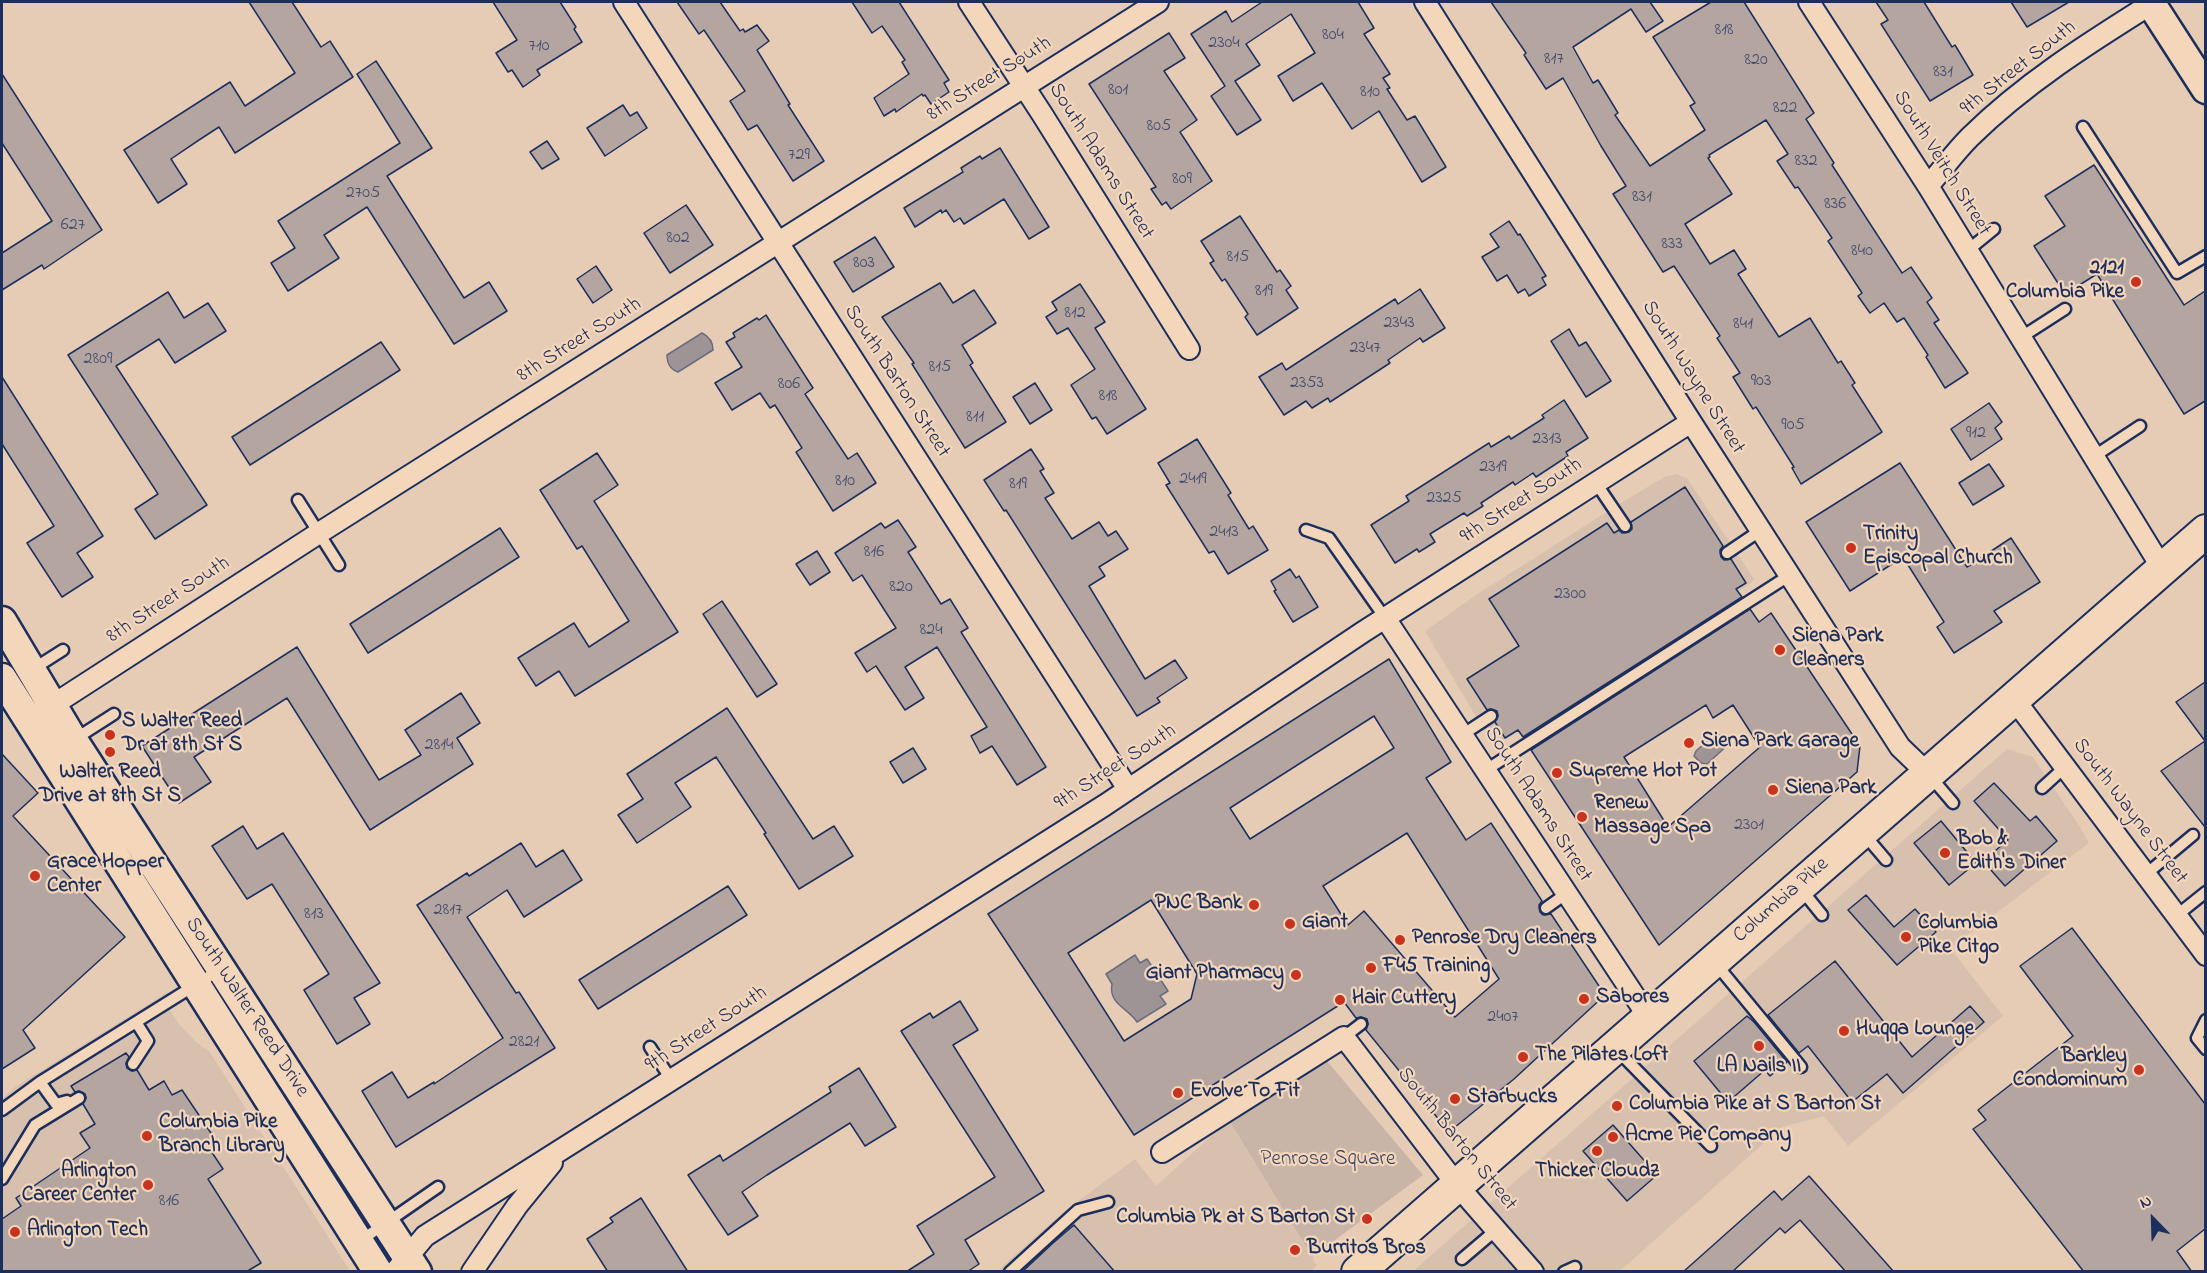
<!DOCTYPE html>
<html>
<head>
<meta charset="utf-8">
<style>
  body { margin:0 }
  #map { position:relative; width:2207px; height:1273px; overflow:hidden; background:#e7ccb5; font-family:"Indie Flower",sans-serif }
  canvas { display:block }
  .frame { position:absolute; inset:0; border:3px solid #1b2f5e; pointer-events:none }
  .north { position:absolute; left:2123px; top:1189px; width:60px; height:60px; -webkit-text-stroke:4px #f4d6ba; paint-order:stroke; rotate:337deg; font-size:16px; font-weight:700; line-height:24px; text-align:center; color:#1b2f5e }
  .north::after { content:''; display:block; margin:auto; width:21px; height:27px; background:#1b2f5e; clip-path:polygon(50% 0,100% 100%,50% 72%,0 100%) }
</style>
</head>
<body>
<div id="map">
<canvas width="2207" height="1273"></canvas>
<div class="frame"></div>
<div class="north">N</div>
</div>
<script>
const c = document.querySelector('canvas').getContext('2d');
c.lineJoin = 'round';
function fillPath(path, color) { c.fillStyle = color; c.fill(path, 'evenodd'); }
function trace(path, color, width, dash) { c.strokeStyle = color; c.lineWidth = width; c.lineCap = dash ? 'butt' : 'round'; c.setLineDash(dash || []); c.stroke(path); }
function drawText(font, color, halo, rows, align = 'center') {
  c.font = font + ' "Indie Flower",sans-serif'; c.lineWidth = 4.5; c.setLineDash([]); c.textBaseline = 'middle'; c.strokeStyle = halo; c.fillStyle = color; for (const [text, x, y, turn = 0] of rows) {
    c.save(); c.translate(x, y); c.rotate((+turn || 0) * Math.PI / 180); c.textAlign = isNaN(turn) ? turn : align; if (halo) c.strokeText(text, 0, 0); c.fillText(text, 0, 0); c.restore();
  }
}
fillPath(new Path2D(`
  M1676,474L1687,478L1754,579L1751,583L1494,747L1425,631L1479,593L1613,508L1664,477Z
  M2007,749L2033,757L2082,830L2089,843L1950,948L2003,1016L1848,1146L1824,1116L1782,1127L1620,1271L1412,1272Z
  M168,992L166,1004L178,1023L196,1042L209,1051L350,1271L2,1272V1099L15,1087Z
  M1229,1120L1317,1266L1310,1272H996L1062,1213L1135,1159L1156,1186Z`), '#d8c0af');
fillPath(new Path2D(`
  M1327,1061L1423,1175L1312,1257L1229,1120Z`), '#c9b5a8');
const water = new Path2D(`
  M702,333C710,337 713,342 713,350L678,372C670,369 667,364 667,355Z
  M1714,735H1722L1730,743L1707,764L1701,763L1694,756L1696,751Z
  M1135,955L1140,963L1147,959L1168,991L1160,996L1166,1004L1137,1022C1128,1008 1108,1004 1112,984L1106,974Z`);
fillPath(water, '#9f9495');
trace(water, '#6a6c7f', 1.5);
const building = new Path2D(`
  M249,2H292L321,47L330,41L353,77L235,153L219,127L199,140L171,159L187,184L158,203L124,150L230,82L245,106L295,73Z
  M493,2H560L576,27L574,29L582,42L537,70L540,75L523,87L512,70L508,72L496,53L517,40Z
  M677,2H720L740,31L743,29L745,32L757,25L769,41L757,50L790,104L788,105L824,161L793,181L757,125L748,130L730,101L745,91L704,30L699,34Z
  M852,2H899L949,80L944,83L949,92L931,104L925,95L923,96L922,94L896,112L895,109L884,116L874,98L909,74L902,62L905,60L882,26L872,33Z
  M1262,2H1358L1374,28L1364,34L1390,74L1383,78L1390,88L1387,89L1407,120L1415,116L1446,167L1422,182L1379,111L1352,129L1322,83L1293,101L1278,76L1315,53L1291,14L1246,44L1260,65L1235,81L1261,120L1237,135L1211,96L1225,86L1191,34L1226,11L1232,22Z
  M1491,2H1650L1663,21L1646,32L1631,9L1573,47L1593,83L1598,80L1618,113L1615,115L1650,166L1705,130L1690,106L1695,103L1653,37L1711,2H1744L1814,113L1806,119L1834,163L1832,165L1902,273L1911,267L1932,298L1927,302L1939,320L1934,323L1968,373L1945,388L1926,357L1928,355L1904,318L1897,322L1884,303L1870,313L1858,296L1862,293L1828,241L1832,238L1798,187L1795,188L1777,161L1788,154L1766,120L1709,155L1710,157L1708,158L1732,194L1685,224L1710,264L1734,250L1746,269L1738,274L1779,337L1810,318L1838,363L1841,361L1855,383L1852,385L1882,432L1801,484L1792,468L1794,467L1756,407L1753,409L1733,377L1740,373L1717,338L1720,336L1674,266L1663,272L1613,194L1626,186L1601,146L1563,78L1546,89L1524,55L1526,53Z
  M1876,2H1924L1952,47L1955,45L1973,75L1930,101L1881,24L1888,20Z
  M2011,2H2069L2027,27Z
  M1169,33L1185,58L1164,71L1197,120L1180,132L1212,181L1171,209L1166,202L1162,205L1151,189L1156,187L1089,84Z
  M376,61L432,148L387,176L464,298L489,282L507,311L454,344L367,207L324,235L339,258L288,291L271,263L295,248L278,221L400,143L357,74Z
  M2,74L102,230L44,269L42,265L2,290V253L52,221L2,143Z
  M623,105L630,116L637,112L647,128L605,156L587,128Z
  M547,141L559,159L542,169L530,152Z
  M1000,148L1049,227L1029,239L1004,199L964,224L960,218L954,222L946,210L942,213L941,210L915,227L904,208L963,172L961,168L980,156L982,159Z
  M2094,165L2184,305L2205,291V401L2184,414L2097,274L2065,294L2034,246L2065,226L2045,196Z
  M686,205L713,245L670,273L644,233Z
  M1240,216L1277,272L1280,270L1291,286L1286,290L1298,308L1257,335L1245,317L1248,314L1225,279L1222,281L1210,263L1214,261L1201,241Z
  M1509,221L1518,235L1520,234L1546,276L1542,278L1546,285L1529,296L1525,289L1518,293L1507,275L1497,281L1482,257L1499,247L1490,234Z
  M875,237L894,267L853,292L834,262Z
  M596,266L612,290L593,303L577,279Z
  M940,283L953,303L974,290L996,323L962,345L973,363L970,365L1006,422L965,448L912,364L914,363L882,317Z
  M1080,284L1105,322L1095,328L1146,409L1107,434L1096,417L1092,419L1071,385L1095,369L1068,328L1057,334L1046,317L1057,310L1052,302Z
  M1420,289L1445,328L1423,342L1420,338L1388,360L1390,363L1330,402L1328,398L1312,408L1306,401L1284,415L1259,377L1282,363L1286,370L1395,299L1398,304Z
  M168,292L184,318L208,303L226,331L175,363L159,339L116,366L207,505L155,539L135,509L158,494L68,355Z
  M766,315L813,388L805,394L848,459L857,453L876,483L833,511L796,452L802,448L775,405L770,408L760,393L732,410L715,383L742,367L726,342L735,337L733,333L757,318L759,320Z
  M1569,329L1579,346L1586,342L1611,381L1586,397L1551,341Z
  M381,342L400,370L250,465L232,437Z
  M2,377L103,536L77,553L93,577L62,597L27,543L54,526L2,444Z
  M1035,383L1052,410L1030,424L1013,397Z
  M1564,400L1588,438L1566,452L1568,456L1536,477L1533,473L1515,485L1513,482L1481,503L1483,506L1467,516L1464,513L1430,534L1435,542L1419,552L1417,549L1395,563L1371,525L1409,501L1406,496L1489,443L1491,447L1509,436L1511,439L1544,418L1542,415Z
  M1989,403L2002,422L1995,428L2002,439L1971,460L1951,429Z
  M1197,439L1231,493L1228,495L1249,529L1253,526L1268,550L1228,574L1214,551L1209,553L1166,485L1170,483L1158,463Z
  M1031,449L1044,469L1040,471L1054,493L1045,498L1072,539L1099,522L1108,536L1116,531L1128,549L1099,567L1105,576L1089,586L1145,679L1175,660L1187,678L1157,698L1160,702L1137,716L1006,510L1004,511L984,480Z
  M597,453L618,485L594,501L678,632L575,696L559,671L536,686L518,658L574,623L589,647L629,621L582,546L577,549L540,490Z
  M1900,463L1967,567L2011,538L2040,582L1994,611L2002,622L1954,653L1937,627L1944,622L1903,557L1850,591L1806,522Z
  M1989,464L2004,486L1973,505L1959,483Z
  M1685,487L1723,546L1720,550L1721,557L1724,560L1731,559L1746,583L1736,589L1742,597L1523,737L1518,730L1505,738L1495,722L1498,716L1497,711L1491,709L1487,710L1467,679L1519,646L1489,599L1607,523L1614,533L1619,530L1622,533L1629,532L1632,529L1631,522Z
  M898,520L916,547L908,552L941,604L950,599L968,628L961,632L1046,767L1017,785L992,746L980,753L971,736L987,727L937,647L905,667L924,698L905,710L876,666L867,672L855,653L896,628L862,575L853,581L835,553L881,523L885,528Z
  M500,528L519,557L368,653L350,624Z
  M817,551L830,572L810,585L796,564Z
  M1290,569L1296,578L1299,576L1318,607L1293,622L1274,591L1276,590L1271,581Z
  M722,601L777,684L757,697L703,614Z
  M1750,609L1759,622L1771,613L1860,746L1857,772L1659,945L1531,750ZM1706,705L1713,718L1733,705L1760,747L1668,827L1624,757Z
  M297,647L379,780L421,755L405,730L461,693L480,723L457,738L473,764L370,830L287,698L194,757L211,782L179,803L142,746Z
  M1389,659L1451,762L1426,778L1466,840L1491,823L1542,901L1539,905L1540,912L1543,915L1551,914L1605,995L1514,1079L1449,1132L1366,1030L1368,1024L1367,1019L1361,1017L1356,1018L1344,1002L1134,1135L988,914ZM1374,716L1394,748L1250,839L1230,808ZM1407,833L1499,979L1455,1017L1364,911L1348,925L1323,886ZM1151,900L1197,974L1191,999L1124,1041L1068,953Z
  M2205,682V741L2176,702Z
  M727,708L813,839L834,826L853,856L799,889L764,834L766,833L716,757L675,783L691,807L637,843L618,815L643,799L627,774Z
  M2205,741V827L2161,771Z
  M913,748L926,769L903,783L890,762Z
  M2,754L38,793L13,816L125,937L23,1030L35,1048L2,1069Z
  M1994,783L2030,821L2036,816L2057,841L2005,886L1983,861L2008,840L1974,801Z
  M1941,821L1976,863L1949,885L1914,843Z
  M243,826L257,849L283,833L380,983L354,998L370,1024L337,1044L304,990L329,974L272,884L247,899L212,846Z
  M521,843L536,867L563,850L582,880L524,917L507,890L467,917L516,993L519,992L555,1048L396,1147L362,1091L392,1072L408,1098L434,1082V1084L503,1038L417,905L467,873L469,876Z
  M728,886L747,915L598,1009L579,980Z
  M1866,895L1894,927L1915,909L1936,932L1897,965L1848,910Z
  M2072,928L2205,1104V1229L2177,1251L2192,1272H2084L1973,1129L1986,1120L1978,1110L2073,1036L2020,966Z
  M1835,961L1912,1057L1970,1006L1984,1022L1903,1093L1887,1074L1852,1102L1808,1046L1799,1053L1768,1015Z
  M960,1001L978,1030L953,1045L1044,1191L965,1240L979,1264L967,1272H906L934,1254L917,1226L995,1177L901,1031L930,1013L933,1018Z
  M1747,1016L1754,1022L1787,1062L1770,1076L1765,1070L1728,1102L1694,1061Z
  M126,1053L129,1057L126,1063L127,1068L132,1071L137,1070L149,1090L164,1081L172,1095L182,1090L219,1145L211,1151L223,1169L208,1179L261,1263L246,1272H2V1219L21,1206L16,1198L90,1148L80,1133L95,1124L83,1104L86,1098L85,1094L79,1091L75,1092L71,1086Z
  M859,1068L896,1127L865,1146L850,1123L767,1175L742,1192L758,1216L728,1235L688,1175L720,1155L723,1161L831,1092L829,1087Z
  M1613,1125L1657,1175L1627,1201L1583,1151Z
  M1809,1176L1894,1272H1846L1800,1220L1785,1233L1780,1228L1732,1272H1683L1774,1191L1782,1200Z
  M641,1198L688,1272H608L587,1239L613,1222L610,1218Z
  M1074,1225L1115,1272H1022L1053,1243Z`);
fillPath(building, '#b5a5a0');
trace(building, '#1b2f5e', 1.5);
const lane = new Path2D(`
  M2083,127L2177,273L2206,256
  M1967,251L1994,229
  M2020,338L2065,309
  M2093,457L2140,426
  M1596,483L1625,526
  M298,500L339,565
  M1306,530L1329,538L1385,618
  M1727,553L1761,530
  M33,669L63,650
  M1462,735L1491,716
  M75,739L114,714
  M1486,770L1790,575
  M1930,776L1953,803
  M2042,788L2065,767
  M1863,833L1886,860
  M2145,875L2193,835
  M1801,889L1822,915
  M1546,908L1567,893
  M2176,916L2206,892
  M1716,964L1801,1067
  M2206,1020L2197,1038L2206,1049
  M1344,1037L1361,1024
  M650,1047L672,1081
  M1617,1050L1711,1146
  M133,1064L148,1041L136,1022
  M40,1082L56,1104L67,1101
  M2,1110L40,1082L221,969
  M2,1179L35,1125L79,1098
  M360,1241L438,1187
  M1462,1259L1496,1230
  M1010,1272L1078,1210L1108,1202
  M1564,1272L1575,1267`);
const street = new Path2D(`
  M624,2L1128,789
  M969,2L1042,114L1189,349
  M1425,2L1691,422L1900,747L1927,773
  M1809,2L1928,186L2162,568
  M1928,186C1942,170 1955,152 1970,137C2024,84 2087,44 2151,4
  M1385,618L1649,1018
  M2014,699L2206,955
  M42,712L319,533L1158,2
  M1162,1152L1344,1037L1457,1185L1533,1272
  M395,1272L425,1236L1105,805L1363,632L1691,422
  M472,1272L517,1206L552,1163`);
const secondary = new Path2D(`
  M2150,2L2206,89
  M2,621L73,740L417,1272
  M2,678L378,1272`);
const primary = new Path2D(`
  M1358,1272L2206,531`);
trace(lane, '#1b2f5e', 15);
trace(street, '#1b2f5e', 24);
trace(secondary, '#1b2f5e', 33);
trace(primary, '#1b2f5e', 36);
trace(lane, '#f4d6ba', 10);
trace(street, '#f4d6ba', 20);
trace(secondary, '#f4d6ba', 28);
trace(primary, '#f4d6ba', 32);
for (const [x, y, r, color] of [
  [2136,282,6,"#c8321e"],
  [1851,548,6,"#c8321e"],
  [1780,650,6,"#c8321e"],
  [110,735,6,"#c8321e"],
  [1689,743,6,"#c8321e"],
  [110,752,6,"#c8321e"],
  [1557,773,6,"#c8321e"],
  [1773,790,6,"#c8321e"],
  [1582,817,6,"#c8321e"],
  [1945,853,6,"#c8321e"],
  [35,876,6,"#c8321e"],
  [1254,905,6,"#c8321e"],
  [1290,924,6,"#c8321e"],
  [1906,937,6,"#c8321e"],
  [1400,940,6,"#c8321e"],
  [1371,968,6,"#c8321e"],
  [1296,975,6,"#c8321e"],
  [1584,999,6,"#c8321e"],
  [1340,1000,6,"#c8321e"],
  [1844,1031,6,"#c8321e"],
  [1759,1046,6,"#c8321e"],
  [1523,1057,6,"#c8321e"],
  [2139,1070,6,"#c8321e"],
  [1178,1093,6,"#c8321e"],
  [1455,1099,6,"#c8321e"],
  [1617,1106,6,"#c8321e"],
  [147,1136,6,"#c8321e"],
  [1613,1137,6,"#c8321e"],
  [1597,1151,6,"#c8321e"],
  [148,1185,6,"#c8321e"],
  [1367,1219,6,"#c8321e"],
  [15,1232,6,"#c8321e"],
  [1295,1250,6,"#c8321e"]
]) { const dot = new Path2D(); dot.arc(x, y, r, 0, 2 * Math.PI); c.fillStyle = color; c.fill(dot); trace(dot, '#f4d6ba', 2); }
drawText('18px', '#424c6e', null, [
  ["818",1724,31],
  ["804",1333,36],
  ["2304",1224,44],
  ["710",539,47],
  ["817",1554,60],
  ["820",1756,61],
  ["831",1943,73],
  ["801",1118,91],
  ["810",1370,93],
  ["822",1785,109],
  ["805",1159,127],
  ["729",799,156],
  ["832",1806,162],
  ["809",1182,180],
  ["2705",363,194],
  ["831",1642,198],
  ["836",1835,205],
  ["627",73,226],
  ["802",678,239],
  ["833",1672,245],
  ["840",1862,252],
  ["815",1238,258],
  ["803",864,264],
  ["819",1264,292],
  ["812",1075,314],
  ["2343",1399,324],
  ["841",1743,325],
  ["2347",1365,349],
  ["2809",98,360],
  ["815",940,368],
  ["903",1761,382],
  ["2353",1307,384],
  ["806",789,385],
  ["818",1108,397],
  ["811",975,418],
  ["905",1793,426],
  ["912",1976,434],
  ["2313",1547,440],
  ["2319",1493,468],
  ["2419",1193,480],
  ["810",845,482],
  ["819",1018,485],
  ["2325",1444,499],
  ["2413",1224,533],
  ["816",874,553],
  ["820",901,588],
  ["2300",1570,595],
  ["824",931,631],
  ["2814",439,746],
  ["2301",1749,826],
  ["2817",448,911],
  ["813",314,915],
  ["2407",1503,1018],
  ["2821",524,1043],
  ["816",169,1202]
]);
drawText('21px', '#1b2f5e', '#f4d6ba', [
  ["9th Street South",2019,69,-38],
  ["8th Street South",990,80,-32],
  ["South Adams Street",1100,162,58],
  ["South Veitch Street",1941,164,58],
  ["8th Street South",580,341,-32],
  ["South Wayne Street",1692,378,58],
  ["South Barton Street",896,382,57],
  ["9th Street South",1522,502,-33],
  ["8th Street South",169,601,-33],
  ["9th Street South",1116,768,-33],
  ["South Adams Street",1537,805,57],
  ["South Wayne Street",2129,812,53],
  ["Columbia Pike",1782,901,-41],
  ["South Walter Reed Drive",246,1008,57],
  ["9th Street South",707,1030,-33],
  ["South Barton Street",1456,1140,51]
]);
drawText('bold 21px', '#1b2f5e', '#f4d6ba', [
  ["2121",2124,270,"right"],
  ["Columbia Pike",2124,294,"right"],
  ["Trinity",1863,536],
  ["Episcopal Church",1863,560],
  ["Siena Park",1792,638],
  ["Cleaners",1792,662],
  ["S Walter Reed",122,723],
  ["Dr at 8th St S",122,747],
  ["Siena Park Garage",1701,743],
  ["Supreme Hot Pot",1569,773],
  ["Walter Reed",110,774,"center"],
  ["Drive at 8th St S",110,798,"center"],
  ["Siena Park",1785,790],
  ["Renew",1594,805],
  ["Massage Spa",1594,829],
  ["Bob &",1957,841],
  ["Edith's Diner",1957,865],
  ["Grace Hopper",47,864],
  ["Center",47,888],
  ["PNC Bank",1242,905,"right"],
  ["Giant",1302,924],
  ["Columbia",1918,925],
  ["Pike Citgo",1918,949],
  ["Penrose Dry Cleaners",1412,940],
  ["F45 Training",1383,968],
  ["Giant Pharmacy",1284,975,"right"],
  ["Sabores",1596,999],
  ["Hair Cuttery",1352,1000],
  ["Huqqa Lounge",1856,1031],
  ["The Pilates Loft",1535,1057],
  ["Barkley",2127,1058,"right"],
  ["Condominum",2127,1082,"right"],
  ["LA Nails II",1759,1068,"center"],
  ["Evolve To Fit",1190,1093],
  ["Starbucks",1467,1099],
  ["Columbia Pike at S Barton St",1629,1106],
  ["Columbia Pike",159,1124],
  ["Branch Library",159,1148],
  ["Acme Pie Company",1625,1137],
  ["Arlington",136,1173,"right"],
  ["Career Center",136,1197,"right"],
  ["Thicker Cloudz",1597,1173,"center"],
  ["Columbia Pk at S Barton St",1355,1219,"right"],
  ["Arlington Tech",27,1232],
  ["Burritos Bros",1307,1250]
], 'left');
drawText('21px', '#354369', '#f4d6ba', [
  ["Penrose Square",1328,1161]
]);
</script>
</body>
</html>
